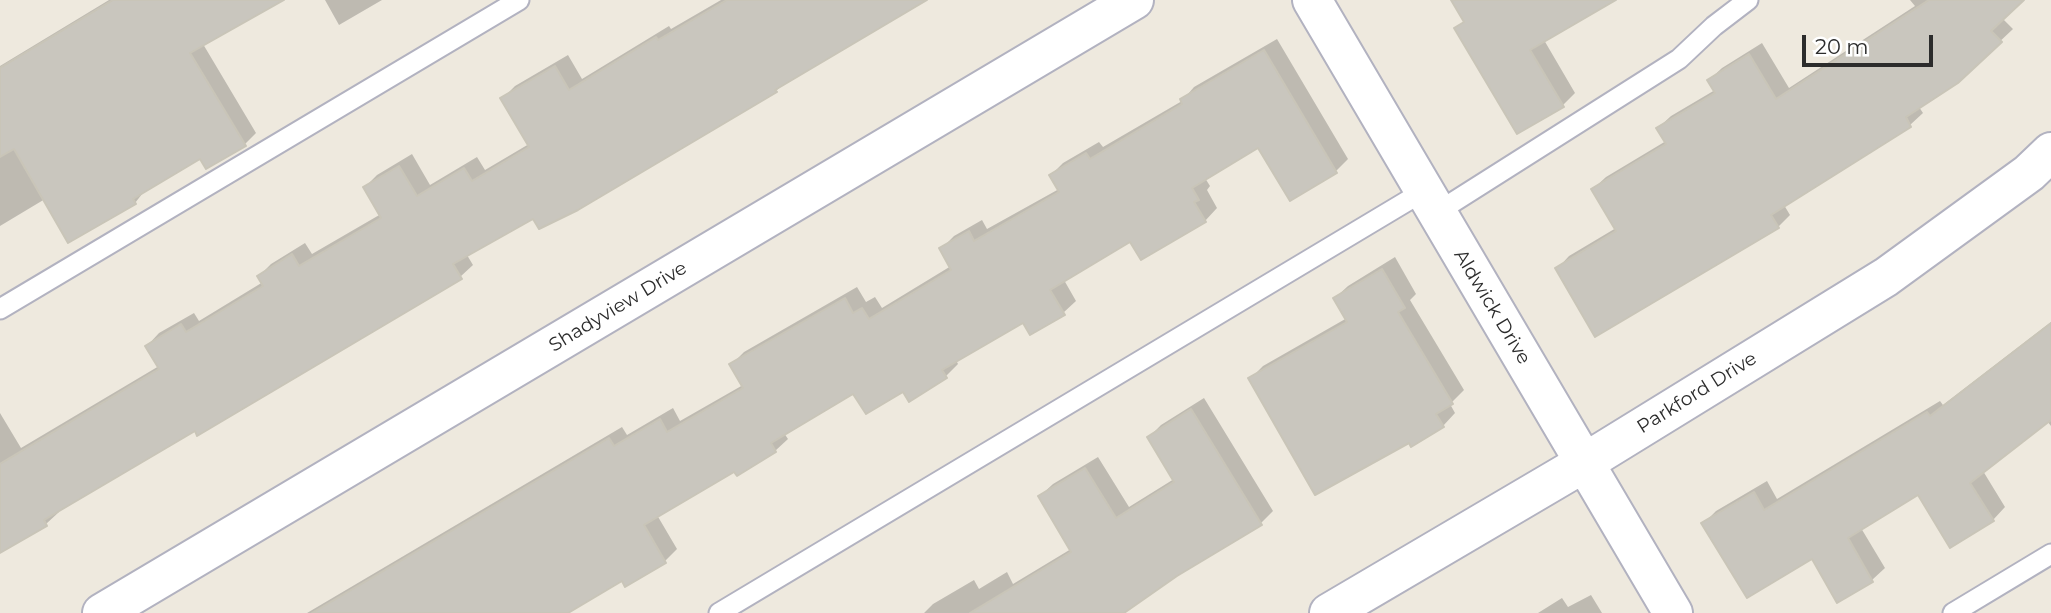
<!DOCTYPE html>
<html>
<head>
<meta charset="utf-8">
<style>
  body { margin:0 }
  #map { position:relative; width:2051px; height:613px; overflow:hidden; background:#eee9de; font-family:Montserrat,sans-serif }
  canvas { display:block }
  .scale { position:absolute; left:1802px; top:35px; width:131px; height:32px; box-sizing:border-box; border:4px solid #2c2c2c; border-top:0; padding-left:9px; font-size:21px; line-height:24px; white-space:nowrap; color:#2c2c2c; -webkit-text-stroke:5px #fff; paint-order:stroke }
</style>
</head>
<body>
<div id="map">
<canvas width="2051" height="613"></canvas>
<div class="scale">20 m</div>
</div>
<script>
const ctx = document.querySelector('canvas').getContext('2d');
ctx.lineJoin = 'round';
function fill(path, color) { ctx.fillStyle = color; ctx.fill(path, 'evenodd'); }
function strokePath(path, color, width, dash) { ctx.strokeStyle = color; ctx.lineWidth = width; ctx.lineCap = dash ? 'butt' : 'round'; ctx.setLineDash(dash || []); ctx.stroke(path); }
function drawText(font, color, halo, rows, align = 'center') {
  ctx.font = font + ' Montserrat,sans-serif'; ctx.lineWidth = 5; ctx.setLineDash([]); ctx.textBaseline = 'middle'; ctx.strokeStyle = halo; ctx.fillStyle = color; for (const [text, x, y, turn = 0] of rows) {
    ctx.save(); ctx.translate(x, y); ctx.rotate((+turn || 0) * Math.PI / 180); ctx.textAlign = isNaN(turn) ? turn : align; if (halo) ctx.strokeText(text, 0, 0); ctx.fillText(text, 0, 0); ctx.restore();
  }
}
fill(new Path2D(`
  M 109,0 L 281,0 L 203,44 L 256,133 L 245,144 L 201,156 L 146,189 L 135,203 L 45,199 L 0,226 L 0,66 Z
  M 325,0 L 382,0 L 339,25 Z
  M 721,0 L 922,0 L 785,82 L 776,91 L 577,209 L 533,217 L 467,255 L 473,265 L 460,277 L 57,510 L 59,512 L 46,524 L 0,551 L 0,413 L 21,448 L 159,366 L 147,346 L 159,333 L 194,313 L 199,321 L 263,282 L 259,276 L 271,264 L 305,243 L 312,254 L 381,214 L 365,187 L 377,175 L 412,154 L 430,185 L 477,157 L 485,170 L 529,144 L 502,99 L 515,86 L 568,55 L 582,79 L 669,26 L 671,29 Z
  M 1453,0 L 1603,0 L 1544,40 L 1575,93 L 1563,105 L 1457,28 L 1465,20 Z
  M 1910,0 L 2021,0 L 2002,18 L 2013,29 L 1958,81 L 1919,107 L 1923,113 L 1910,125 L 1784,205 L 1790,215 L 1778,227 L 1557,269 L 1569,256 L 1616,228 L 1593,189 L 1606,177 L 1666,141 L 1658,128 L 1671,116 L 1715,90 L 1709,80 L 1722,68 L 1762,43 L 1789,88 L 1915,6 Z
  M 1277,39 L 1348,159 L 1335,172 L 1258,145 L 1205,178 L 1210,186 L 1207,190 L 1217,208 L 1205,221 L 1130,239 L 1064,280 L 1076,301 L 1063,313 L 1024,321 L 956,360 L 958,364 L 945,377 L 903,389 L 854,391 L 784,433 L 788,439 L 775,451 L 735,469 L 657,515 L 677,549 L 665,561 L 622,578 L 565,613 L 307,613 L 622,427 L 627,435 L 673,408 L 680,421 L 743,385 L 731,365 L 744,352 L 857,287 L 866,302 L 875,297 L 882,308 L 951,266 L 941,249 L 954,236 L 982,220 L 987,229 L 1059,189 L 1051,175 L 1063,163 L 1099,142 L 1103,147 L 1182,101 L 1194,87 Z
  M 1395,257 L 1416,294 L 1410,300 L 1464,390 L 1450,404 L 1455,413 L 1443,426 L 1410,441 L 1250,379 L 1263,366 L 1347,318 L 1335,298 L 1348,286 Z
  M 2051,322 L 2051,426 L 2047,421 L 1983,471 L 2005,507 L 1993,520 L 1919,493 L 1861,528 L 1885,568 L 1872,580 L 1838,600 L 1813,557 L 1704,523 L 1716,511 L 1767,481 L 1777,499 L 1940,401 L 1943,405 Z
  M 1204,398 L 1273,511 L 1261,523 L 1176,575 L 1121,613 L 924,613 L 933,604 L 974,580 L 979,589 L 1007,572 L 1013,584 L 1071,549 L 1040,496 L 1053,484 L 1098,457 L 1129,507 L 1174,479 L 1149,437 L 1161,425 Z
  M 1591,595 L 1602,613 L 1538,613 L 1562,598 L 1568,607 Z`), '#0003');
const building = new Path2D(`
  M 113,0 L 284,0 L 190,53 L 246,146 L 206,169 L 200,159 L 133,199 L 136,204 L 68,243 L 14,149 L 0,157 L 0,68 Z
  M 727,0 L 927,0 L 775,90 L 777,92 L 578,210 L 539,229 L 533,219 L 453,264 L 462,279 L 197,436 L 195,431 L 44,520 L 47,526 L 0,553 L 0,464 L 159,369 L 145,346 L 181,324 L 186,332 L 263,286 L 257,276 L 292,254 L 299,266 L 381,218 L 363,187 L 399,166 L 417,196 L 464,168 L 472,181 L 529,147 L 500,98 L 555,66 L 569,90 L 656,37 L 658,40 Z
  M 1451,0 L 1616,0 L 1530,50 L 1564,107 L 1517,134 L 1454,28 L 1464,22 Z
  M 1929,0 L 2024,0 L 1991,31 L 2002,42 L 1958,83 L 1906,117 L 1911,127 L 1771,215 L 1779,228 L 1595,337 L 1555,268 L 1616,231 L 1591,189 L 1666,144 L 1656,128 L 1715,93 L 1707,80 L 1749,54 L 1776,99 Z
  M 1264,50 L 1337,173 L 1290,201 L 1258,148 L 1192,188 L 1199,200 L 1194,202 L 1206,222 L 1141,260 L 1130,242 L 1050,290 L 1065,315 L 1030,335 L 1023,323 L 942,370 L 947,378 L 909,402 L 903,392 L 866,414 L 853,394 L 771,443 L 776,452 L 737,476 L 734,472 L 644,525 L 666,563 L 625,587 L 622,581 L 568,613 L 312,613 L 609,438 L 614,446 L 660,419 L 667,432 L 743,388 L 729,364 L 845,298 L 853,313 L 862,308 L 869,319 L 951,270 L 939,248 L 969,231 L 974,241 L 1059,192 L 1049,175 L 1086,153 L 1090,159 L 1182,104 L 1180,99 Z
  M 1382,269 L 1405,308 L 1398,312 L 1453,404 L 1436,414 L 1444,427 L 1411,447 L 1409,443 L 1315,495 L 1248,378 L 1347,322 L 1333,298 Z
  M 2051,323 L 2051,420 L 1970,483 L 1994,521 L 1950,548 L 1918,495 L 1848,538 L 1873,582 L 1837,603 L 1812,559 L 1747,598 L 1701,523 L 1754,492 L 1764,510 L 1927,412 L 1930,416 Z
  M 1191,409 L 1262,525 L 1177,576 L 1124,613 L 970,613 L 1071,552 L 1038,496 L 1085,468 L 1116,518 L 1174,482 L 1147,437 Z`);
fill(building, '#c9c6be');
strokePath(building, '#c9c5b8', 2);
const service = new Path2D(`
  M 1436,213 L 1679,59 L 1714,26 L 1748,0
  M 0,309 L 519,0
  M 719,613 L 1424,191
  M 1953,613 L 2051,554`);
const minor = new Path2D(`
  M 1312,0 L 1673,613
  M 102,613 L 1134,0
  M 1329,613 L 1584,463 L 1886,277 L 2029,173 L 2051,152`);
strokePath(service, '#b2b2c0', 23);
strokePath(minor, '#b2b2c0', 42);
strokePath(service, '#fff', 19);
strokePath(minor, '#fff', 38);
drawText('19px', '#2c2c2c', '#fff', [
  ["Shadyview Drive",618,307,-31],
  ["Aldwick Drive",1492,307,59],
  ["Parkford Drive",1697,393,-32]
]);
</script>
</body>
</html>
